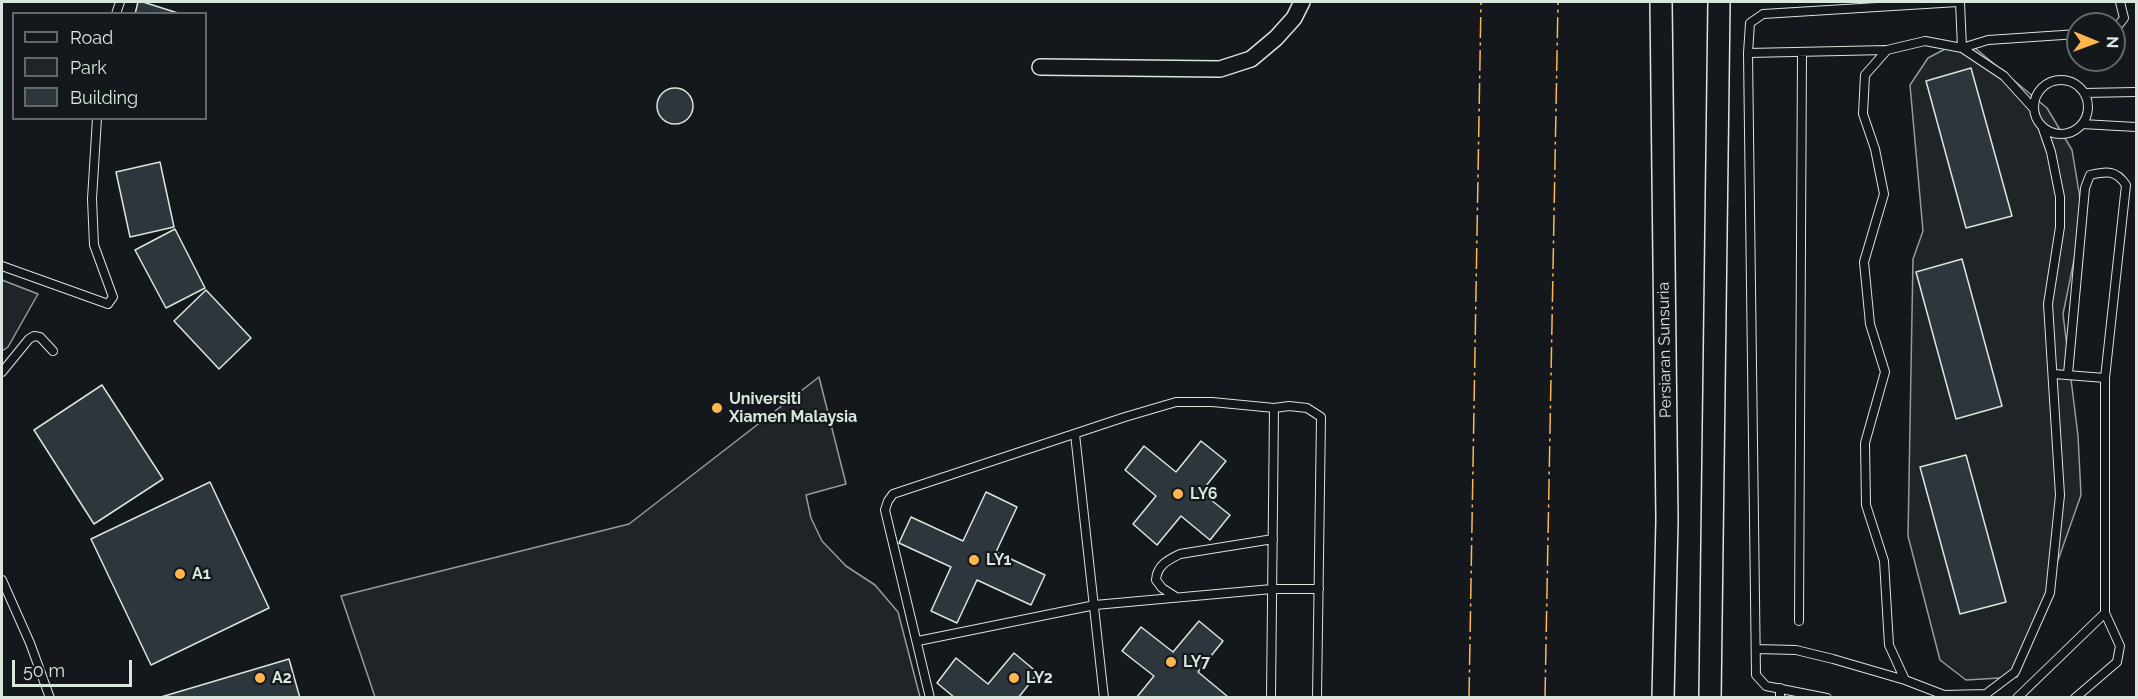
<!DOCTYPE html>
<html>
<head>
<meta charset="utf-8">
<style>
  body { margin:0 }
  #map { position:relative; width:2138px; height:699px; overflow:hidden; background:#14181c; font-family:Raleway,sans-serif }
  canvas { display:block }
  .frame { position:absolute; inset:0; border:3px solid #d8e6dc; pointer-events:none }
  .legend { position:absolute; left:12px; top:12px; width:195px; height:108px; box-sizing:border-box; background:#14181c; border:2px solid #626a69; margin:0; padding:8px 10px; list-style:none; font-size:18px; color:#d8e6dc }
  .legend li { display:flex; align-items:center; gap:12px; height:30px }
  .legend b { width:30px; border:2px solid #626a69 }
  .north { position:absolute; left:2066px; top:12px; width:60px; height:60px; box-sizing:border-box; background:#14181c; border:2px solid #626a69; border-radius:50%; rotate:91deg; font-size:16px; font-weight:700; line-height:24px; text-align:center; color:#d8e6dc }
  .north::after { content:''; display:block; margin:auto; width:21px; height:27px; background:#ffb74d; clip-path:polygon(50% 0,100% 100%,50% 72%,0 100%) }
  .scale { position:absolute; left:12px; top:660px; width:120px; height:27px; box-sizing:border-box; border:3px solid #d8e6dc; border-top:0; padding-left:8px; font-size:18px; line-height:21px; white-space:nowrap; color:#d8e6dc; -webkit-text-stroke:4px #14181c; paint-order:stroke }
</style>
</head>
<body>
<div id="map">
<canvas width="2138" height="699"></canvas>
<div class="frame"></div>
<ul class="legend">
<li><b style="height:8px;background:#14181c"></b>Road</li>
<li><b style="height:16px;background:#202428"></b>Park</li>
<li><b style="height:16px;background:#2c363c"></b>Building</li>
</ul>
<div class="north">N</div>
<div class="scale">50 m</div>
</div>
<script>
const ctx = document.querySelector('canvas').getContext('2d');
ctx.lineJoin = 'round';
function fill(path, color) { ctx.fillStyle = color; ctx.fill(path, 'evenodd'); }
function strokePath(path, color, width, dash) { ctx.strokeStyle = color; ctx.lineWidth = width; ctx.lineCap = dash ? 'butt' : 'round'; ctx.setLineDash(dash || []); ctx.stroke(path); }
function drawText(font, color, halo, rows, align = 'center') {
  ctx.font = font + ' Raleway,sans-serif'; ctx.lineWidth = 4.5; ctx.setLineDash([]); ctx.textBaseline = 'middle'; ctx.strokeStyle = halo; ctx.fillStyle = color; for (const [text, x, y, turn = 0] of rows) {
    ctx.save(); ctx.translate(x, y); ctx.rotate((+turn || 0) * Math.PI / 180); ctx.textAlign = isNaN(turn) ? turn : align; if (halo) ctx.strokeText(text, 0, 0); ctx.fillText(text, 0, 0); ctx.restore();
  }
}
const green = new Path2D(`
  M 1947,48 L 1975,48 L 2047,108 L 2072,150 L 2083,216 L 2063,314 L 2078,436 L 2081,495 L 2017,677 L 1966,680 L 1940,660 L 1908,536 L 1913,259 L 1923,231 L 1910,85 L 1928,58 Z
  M 2,280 L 38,294 L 8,347 L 2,351 Z
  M 819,377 L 846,484 L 806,495 L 811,518 L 822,541 L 846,566 L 875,585 L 898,612 L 920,697 L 375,697 L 341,596 L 629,524 Z`);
fill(green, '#202428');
strokePath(green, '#939e99', 1.5);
const building = new Path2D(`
  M 138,2 L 143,2 L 181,14 L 135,14 Z
  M 1971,68 L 2012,216 L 1966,228 L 1926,81 Z
  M657 106a18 18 0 1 1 36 0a18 18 0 1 1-36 0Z
  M 160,162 L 174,227 L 130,237 L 116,172 Z
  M 175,229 L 205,288 L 166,308 L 135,250 Z
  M 1962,259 L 2002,406 L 1956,419 L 1916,272 Z
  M 206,290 L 251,338 L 219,369 L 174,321 Z
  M 102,385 L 163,479 L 94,524 L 34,430 Z
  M 1201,441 L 1226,461 L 1201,492 L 1230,515 L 1210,540 L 1181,516 L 1157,545 L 1133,524 L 1156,496 L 1125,470 L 1144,446 L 1176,472 Z
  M 1966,455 L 2006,602 L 1960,614 L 1920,467 Z
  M 210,482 L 269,608 L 151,665 L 91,539 Z
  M 986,492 L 1017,507 L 996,552 L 1045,575 L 1031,605 L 977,580 L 957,623 L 931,611 L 951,567 L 899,543 L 911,517 L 963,541 Z
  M 1199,621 L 1223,641 L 1198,672 L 1227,696 L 1226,698 L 1136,698 L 1154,676 L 1122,651 L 1141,627 L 1173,652 Z
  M 1014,653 L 1038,673 L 1018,698 L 955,698 L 937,683 L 956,658 L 988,684 Z
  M 289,659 L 300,698 L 162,698 L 161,697 Z`);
fill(building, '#2c363c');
strokePath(building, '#d8e6dc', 1.5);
const lane = new Path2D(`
  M 1960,2 L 1962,48 L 1988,40 L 2078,34
  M 116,14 L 120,2
  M 2114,31 L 2124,18 L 2120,2
  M 1748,53 L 1887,50
  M2034 107a27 27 0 1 1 54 0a27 27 0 1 1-54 0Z
  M 2084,93 L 2136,92
  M 2034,109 L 2004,76 L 1962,48 L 1925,41 L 1887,50 L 1865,75 L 1863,114 L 1875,149 L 1884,194 L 1864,262 L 1870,324 L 1885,372 L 1865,443 L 1866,505 L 1884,561 L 1889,645 L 1905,680 L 1944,695 L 1986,694 L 2015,672 L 2050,593 L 2060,495 L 2048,304 L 2060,227 L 2060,197 L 2051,152 L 2042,126
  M 2082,124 L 2136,127
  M 2,266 L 108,304 L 113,297 L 94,245 L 92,199 L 97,118
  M 2,372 L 29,339 L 34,336 L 40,337 L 53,351
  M 2054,374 L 2105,378
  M 2068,374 L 2085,188 L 2090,175 C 2107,171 2116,170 2126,185 L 2105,378 L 2105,613 L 2120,646 L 2117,662 L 2075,698
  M 1075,434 L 1104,698
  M 2,580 L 30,643 L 50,698
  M 1176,597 L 1162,588 L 1156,580 C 1157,565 1168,560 1180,554 L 1273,539
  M 1799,621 L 1802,52
  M 918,641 L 1095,605 L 1272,589 L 1319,589
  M 1756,649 L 1796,650 L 1833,659 L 1905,680
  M 1780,688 L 1780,698
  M 930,698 L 885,510 L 888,501 L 893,494 L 1125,417 L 1176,402 L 1212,402 L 1274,408 L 1289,406 L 1307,408 L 1321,417 L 1317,698
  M 1271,698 L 1274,408
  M 1827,698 L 1766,686 L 1756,675 L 1748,53 L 1750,23 L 1763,14 L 1958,2
  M 2017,698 L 2105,613`);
const street = new Path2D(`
  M 1040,67 L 1220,69 L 1251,59 L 1276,38 L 1294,18 L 1302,2`);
const secondary = new Path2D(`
  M 1661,2 L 1667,520 L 1663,698
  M 1710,698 L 1719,2`);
strokePath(lane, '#d8e6dc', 10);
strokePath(street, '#d8e6dc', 18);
strokePath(secondary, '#d8e6dc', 24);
strokePath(lane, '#14181c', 8);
strokePath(street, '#14181c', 15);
strokePath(secondary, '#14181c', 21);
strokePath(new Path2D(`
  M 1469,698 L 1481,2
  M 1545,698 L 1558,2`), '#ffb74d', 1.5, [21, 4.5, 3, 4.5]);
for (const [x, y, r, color] of [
  [717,408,6,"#ffb74d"],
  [1178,494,6,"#ffb74d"],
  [974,560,6,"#ffb74d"],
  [180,574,6,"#ffb74d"],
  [1171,662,6,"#ffb74d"],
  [260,678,6,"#ffb74d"],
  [1014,678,6,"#ffb74d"]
]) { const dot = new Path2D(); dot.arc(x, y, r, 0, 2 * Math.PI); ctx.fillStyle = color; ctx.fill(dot); strokePath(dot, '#14181c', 2); }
drawText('16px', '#d8e6dc', '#14181c', [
  ["Persiaran Sunsuria",1665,350,-91]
]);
drawText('bold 16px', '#d8e6dc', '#14181c', [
  ["Universiti",729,399],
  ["Xiamen Malaysia",729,417],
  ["LY6",1190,494],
  ["LY1",986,560],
  ["A1",192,574],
  ["LY7",1183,662],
  ["A2",272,678],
  ["LY2",1026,678]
], 'left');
</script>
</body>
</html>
